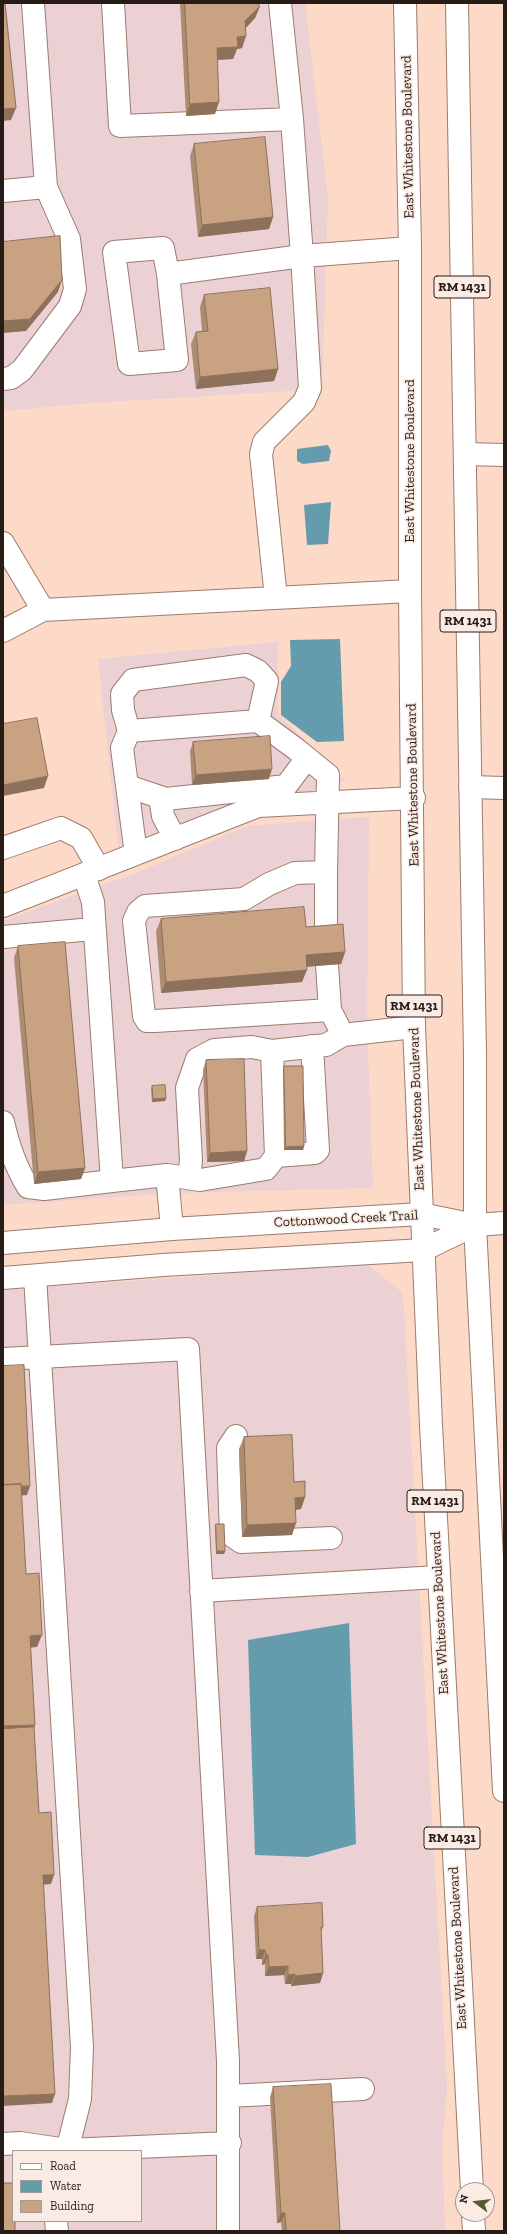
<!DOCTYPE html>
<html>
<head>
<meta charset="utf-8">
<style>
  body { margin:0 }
  #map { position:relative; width:507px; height:2234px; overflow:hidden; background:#fdd9c8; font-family:"Zilla Slab",serif }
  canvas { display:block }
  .frame { position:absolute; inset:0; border:4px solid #281c16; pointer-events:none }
  .legend { position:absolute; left:12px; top:2150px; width:130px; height:72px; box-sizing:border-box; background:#faece5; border:1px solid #a69992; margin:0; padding:5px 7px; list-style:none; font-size:12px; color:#281c16 }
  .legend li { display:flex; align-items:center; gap:8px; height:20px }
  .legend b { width:20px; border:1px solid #a69992 }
  .north { position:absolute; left:455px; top:2182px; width:40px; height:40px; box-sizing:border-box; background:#faece5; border:1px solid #a69992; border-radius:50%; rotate:285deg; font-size:11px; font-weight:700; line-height:16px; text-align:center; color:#281c16 }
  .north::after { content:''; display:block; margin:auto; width:14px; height:18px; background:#535c2b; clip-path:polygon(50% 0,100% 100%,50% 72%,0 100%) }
</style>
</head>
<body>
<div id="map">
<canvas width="507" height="2234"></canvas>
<div class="frame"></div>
<ul class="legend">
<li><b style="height:5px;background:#fff"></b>Road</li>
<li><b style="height:11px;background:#649cad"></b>Water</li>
<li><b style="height:11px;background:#c9a282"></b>Building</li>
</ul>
<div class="north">N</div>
</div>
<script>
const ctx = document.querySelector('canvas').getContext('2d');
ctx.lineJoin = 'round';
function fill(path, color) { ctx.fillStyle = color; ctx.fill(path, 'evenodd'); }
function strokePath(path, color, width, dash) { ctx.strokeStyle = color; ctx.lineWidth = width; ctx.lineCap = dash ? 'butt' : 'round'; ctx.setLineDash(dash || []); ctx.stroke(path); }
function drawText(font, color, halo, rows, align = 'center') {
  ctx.font = font + ' "Zilla Slab",serif'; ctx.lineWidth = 3.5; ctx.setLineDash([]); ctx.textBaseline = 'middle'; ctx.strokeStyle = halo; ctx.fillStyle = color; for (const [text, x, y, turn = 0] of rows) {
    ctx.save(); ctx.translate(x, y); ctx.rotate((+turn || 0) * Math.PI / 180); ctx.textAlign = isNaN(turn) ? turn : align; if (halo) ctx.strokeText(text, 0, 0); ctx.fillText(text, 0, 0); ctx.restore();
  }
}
fill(new Path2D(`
  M 3,3 L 305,3 L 328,198 L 322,389 L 91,403 L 3,411 Z
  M 278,642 L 278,714 L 345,780 L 306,793 L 227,809 L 118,847 L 98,659 Z
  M 369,817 L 367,1024 L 373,1188 L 175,1193 L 3,1205 L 3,921 L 136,873 L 247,826 Z
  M 367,1264 L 403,1293 L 447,2088 L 442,2148 L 445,2231 L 3,2231 L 3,1290 ZM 13,2151 L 141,2151 L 141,2221 L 13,2221 Z`), '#ebd0d4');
fill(new Path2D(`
  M 328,445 L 331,451 L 329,461 L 303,464 L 297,461 L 297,449 Z
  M 331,502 L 328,544 L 307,545 L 304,505 Z
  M 340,639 L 344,741 L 317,742 L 281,715 L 281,682 L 291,666 L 290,640 Z
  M 349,1623 L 356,1844 L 308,1857 L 255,1855 L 248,1640 Z`), '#649cad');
const minor = new Path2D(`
  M 113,3 L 120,126 L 292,119
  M 280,3 L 292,119 L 302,256 L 410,248
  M 3,191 L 46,187
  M 168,274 L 163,248 L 114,252 L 129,364 L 177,360 L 168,274 L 302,256 L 310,388 L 304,402 L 264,442 L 261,454 L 276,598
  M 3,379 L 11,378 L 22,370 L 70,306 L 75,289 L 69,239 L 46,187 L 33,3
  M 466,454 L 504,455
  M 3,543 L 43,610
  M 3,631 L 43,610 L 410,591
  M 129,731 L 258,721 L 296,749 L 328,775 L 326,872 L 295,873 L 269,884 L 244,899 L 145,906 L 138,912 L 134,921 L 144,1016 L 147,1021 L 155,1021 L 330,1010 L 343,1035
  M 127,786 L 166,799 L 286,786 L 307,758
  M 470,787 L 504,788
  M 160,798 L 163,816 L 175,839
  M 3,848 L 61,828 L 81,838 L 99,869
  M 136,854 L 122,748 L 129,731 L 123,710 L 122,694 L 133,680 L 246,665 L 258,671 L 267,681 L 258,721
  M 3,906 L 258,806 L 414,798
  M 3,937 L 93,929
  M 326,937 L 326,872
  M 327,965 L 330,1010
  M 3,1122 C 8,1144 16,1168 28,1187 L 44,1189 L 112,1181 L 93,902 L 84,875
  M 276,1156 L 315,1153 L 318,1150 L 312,1046
  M 167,1175 L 200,1180 L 266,1169 L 276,1156 L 272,1051
  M 189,1178 L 191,1160 L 187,1088 L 197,1059 L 214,1050 L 252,1047 L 272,1051 L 326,1045 L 343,1035 L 414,1027
  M 112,1181 L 167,1175 L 172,1229
  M 3,1243 L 172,1229 L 421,1214 L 475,1225 L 504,1223
  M 35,1276 L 82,2047 L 80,2099 L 67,2151
  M 3,1278 L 163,1265 L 423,1250 L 475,1225
  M 3,1359 L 188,1349 L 228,2061 L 228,2231
  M 236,1436 L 228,1448 L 231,1535 L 241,1542 L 331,1538
  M 201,1591 L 438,1577
  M 229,2096 L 363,2089
  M 3,2144 L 20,2143 L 67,2150 L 230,2143
  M 56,2221 L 57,2231`);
const major = new Path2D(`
  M 405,3 L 410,248 L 410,591 L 414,1027 L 431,1425 L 472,2190
  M 457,3 L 475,1055 L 475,1225 L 504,1791
  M 473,2214 L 474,2231`);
strokePath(minor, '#9c7c6d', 24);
strokePath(major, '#9c7c6d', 24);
strokePath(minor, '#fff', 22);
strokePath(major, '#fff', 22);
fill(new Path2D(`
  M 180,3 L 256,3 L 260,6 L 255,18 L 246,28 L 246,36 L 242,48 L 237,49 L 233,59 L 217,60 L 215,114 L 186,116 Z
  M 194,144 L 273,217 L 269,229 L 198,237 L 190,156 Z
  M 204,295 L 278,369 L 274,381 L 196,389 L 191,344 L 196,332 L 202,331 L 200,307 Z
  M 193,742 L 269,779 L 192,785 L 190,751 Z
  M 161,919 L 306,927 L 345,952 L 341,964 L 306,967 L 302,982 L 161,993 L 156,931 Z
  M 18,946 L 85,1168 L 81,1179 L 34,1184 L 14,958 Z
  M 206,1060 L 247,1151 L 244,1161 L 207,1162 L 203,1070 Z
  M 284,1066 L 304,1146 L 303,1150 L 284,1150 L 283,1069 Z
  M 152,1086 L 166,1098 L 165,1101 L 152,1102 L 151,1090 Z
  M 244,1437 L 294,1482 L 305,1497 L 301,1509 L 296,1510 L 292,1535 L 242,1537 L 239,1449 Z
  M 216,1524 L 225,1551 L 224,1554 L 216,1554 L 215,1527 Z
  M 257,1907 L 323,1927 L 321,1932 L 323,1973 L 320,1983 L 291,1986 L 291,1984 L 285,1984 L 284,1975 L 265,1976 L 265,1964 L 262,1965 L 262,1959 L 256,1959 L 254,1916 Z
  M 273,2087 L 340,2231 L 282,2231 L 281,2222 L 277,2223 L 270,2097 Z`), '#ad8b70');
fill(new Path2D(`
  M 260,6 L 255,18 L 241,33 L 245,21 Z
  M 246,36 L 242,48 L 237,49 L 233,59 L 212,60 L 217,48 L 237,37 Z
  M 219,102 L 215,114 L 186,116 L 190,104 Z
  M 16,108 L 11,120 L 3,121 L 3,109 Z
  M 273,217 L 269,229 L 198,237 L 202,225 Z
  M 62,280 L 58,292 L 26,331 L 3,333 L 3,321 Z
  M 278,369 L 274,381 L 196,389 L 200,377 Z
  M 272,769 L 269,779 L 192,785 L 196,775 Z
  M 48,776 L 44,788 L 3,796 L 3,785 Z
  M 345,952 L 341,964 L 301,967 L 306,955 Z
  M 307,970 L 302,982 L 161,993 L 166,982 Z
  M 166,1098 L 165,1101 L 152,1102 L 153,1099 Z
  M 304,1146 L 303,1150 L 284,1150 L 286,1147 Z
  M 247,1151 L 244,1161 L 207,1162 L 210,1153 Z
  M 85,1168 L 81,1179 L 34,1184 L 38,1172 Z
  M 30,1486 L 27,1495 L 3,1497 L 3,1487 Z
  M 305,1497 L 301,1509 L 291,1510 L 295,1498 Z
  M 296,1523 L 292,1535 L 242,1537 L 247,1525 Z
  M 217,1551 L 225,1551 L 224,1554 L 216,1554 Z
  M 42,1635 L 37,1647 L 25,1648 L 30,1636 Z
  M 35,1725 L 31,1737 L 3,1738 L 3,1726 Z
  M 43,1875 L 54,1875 L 51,1884 L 39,1885 Z
  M 259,1950 L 265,1950 L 262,1959 L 256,1959 Z
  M 266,1955 L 268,1955 L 265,1964 L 262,1965 Z
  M 288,1966 L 284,1975 L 265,1976 L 269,1967 Z
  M 323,1973 L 320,1983 L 291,1986 L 295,1976 Z
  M 295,1974 L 291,1984 L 285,1984 L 288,1975 Z
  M 55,2094 L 52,2103 L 3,2106 L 3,2096 Z
  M 281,2213 L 285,2213 L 281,2222 L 277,2223 Z`), '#8d715b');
const building = new Path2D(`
  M 3,3 L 5,3 L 16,108 L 3,109 Z
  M 185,3 L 256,3 L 260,6 L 245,21 L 246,36 L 237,37 L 238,47 L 217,48 L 219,102 L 190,104 Z
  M 265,137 L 273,217 L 202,225 L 194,144 Z
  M 60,236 L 62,280 L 30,319 L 3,321 L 3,242 Z
  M 270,288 L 278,369 L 200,377 L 196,332 L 208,331 L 204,295 Z
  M 37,718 L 48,776 L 3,785 L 3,724 Z
  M 270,736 L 272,769 L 196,775 L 193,742 Z
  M 304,907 L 306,927 L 343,924 L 345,952 L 306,955 L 307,970 L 166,982 L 161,919 Z
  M 65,942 L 85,1168 L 38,1172 L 18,946 Z
  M 244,1059 L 247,1151 L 210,1153 L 206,1060 Z
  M 284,1066 L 303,1066 L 304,1146 L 286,1147 Z
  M 165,1085 L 166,1098 L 153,1099 L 152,1086 Z
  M 24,1365 L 30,1486 L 21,1486 L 21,1484 L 3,1485 L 3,1366 Z
  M 292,1435 L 294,1482 L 305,1481 L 305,1497 L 295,1498 L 296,1523 L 247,1525 L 244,1437 Z
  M 21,1484 L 26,1574 L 39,1573 L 42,1635 L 30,1636 L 35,1725 L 3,1726 L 3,1485 Z
  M 216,1524 L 224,1524 L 225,1551 L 217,1551 Z
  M 34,1727 L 39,1813 L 51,1812 L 54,1875 L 43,1875 L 55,2094 L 3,2096 L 3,1729 Z
  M 322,1903 L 323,1927 L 321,1927 L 323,1973 L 295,1976 L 295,1974 L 288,1975 L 288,1966 L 269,1967 L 268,1955 L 266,1955 L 265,1950 L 259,1950 L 257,1907 Z
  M 331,2084 L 340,2231 L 286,2231 L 285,2213 L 281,2213 L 273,2087 Z
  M 3,2183 L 13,2183 L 13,2221 L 15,2221 L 15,2231 L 3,2231 Z`);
fill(building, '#c9a282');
strokePath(building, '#8d715b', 1);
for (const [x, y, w] of [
  [462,287,56],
  [468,621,56],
  [414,1006,56],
  [435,1501,56],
  [452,1838,56]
]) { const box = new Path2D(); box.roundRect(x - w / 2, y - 11, w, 22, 3); ctx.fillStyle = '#faece5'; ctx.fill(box); strokePath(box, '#281c16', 1); }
drawText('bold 13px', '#281c16', null, [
  ["RM 1431",462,287],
  ["RM 1431",468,621],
  ["RM 1431",414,1006],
  ["RM 1431",435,1501],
  ["RM 1431",452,1838]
]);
drawText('14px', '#281c16', '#faece5', [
  ["East Whitestone Boulevard",408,137,-91],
  ["East Whitestone Boulevard",410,461,-90],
  ["East Whitestone Boulevard",413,785,-91],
  ["East Whitestone Boulevard",417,1109,-92],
  ["Cottonwood Creek Trail",346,1219,-3],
  ["East Whitestone Boulevard",440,1613,-93],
  ["East Whitestone Boulevard",458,1948,-93]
]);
</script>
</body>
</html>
